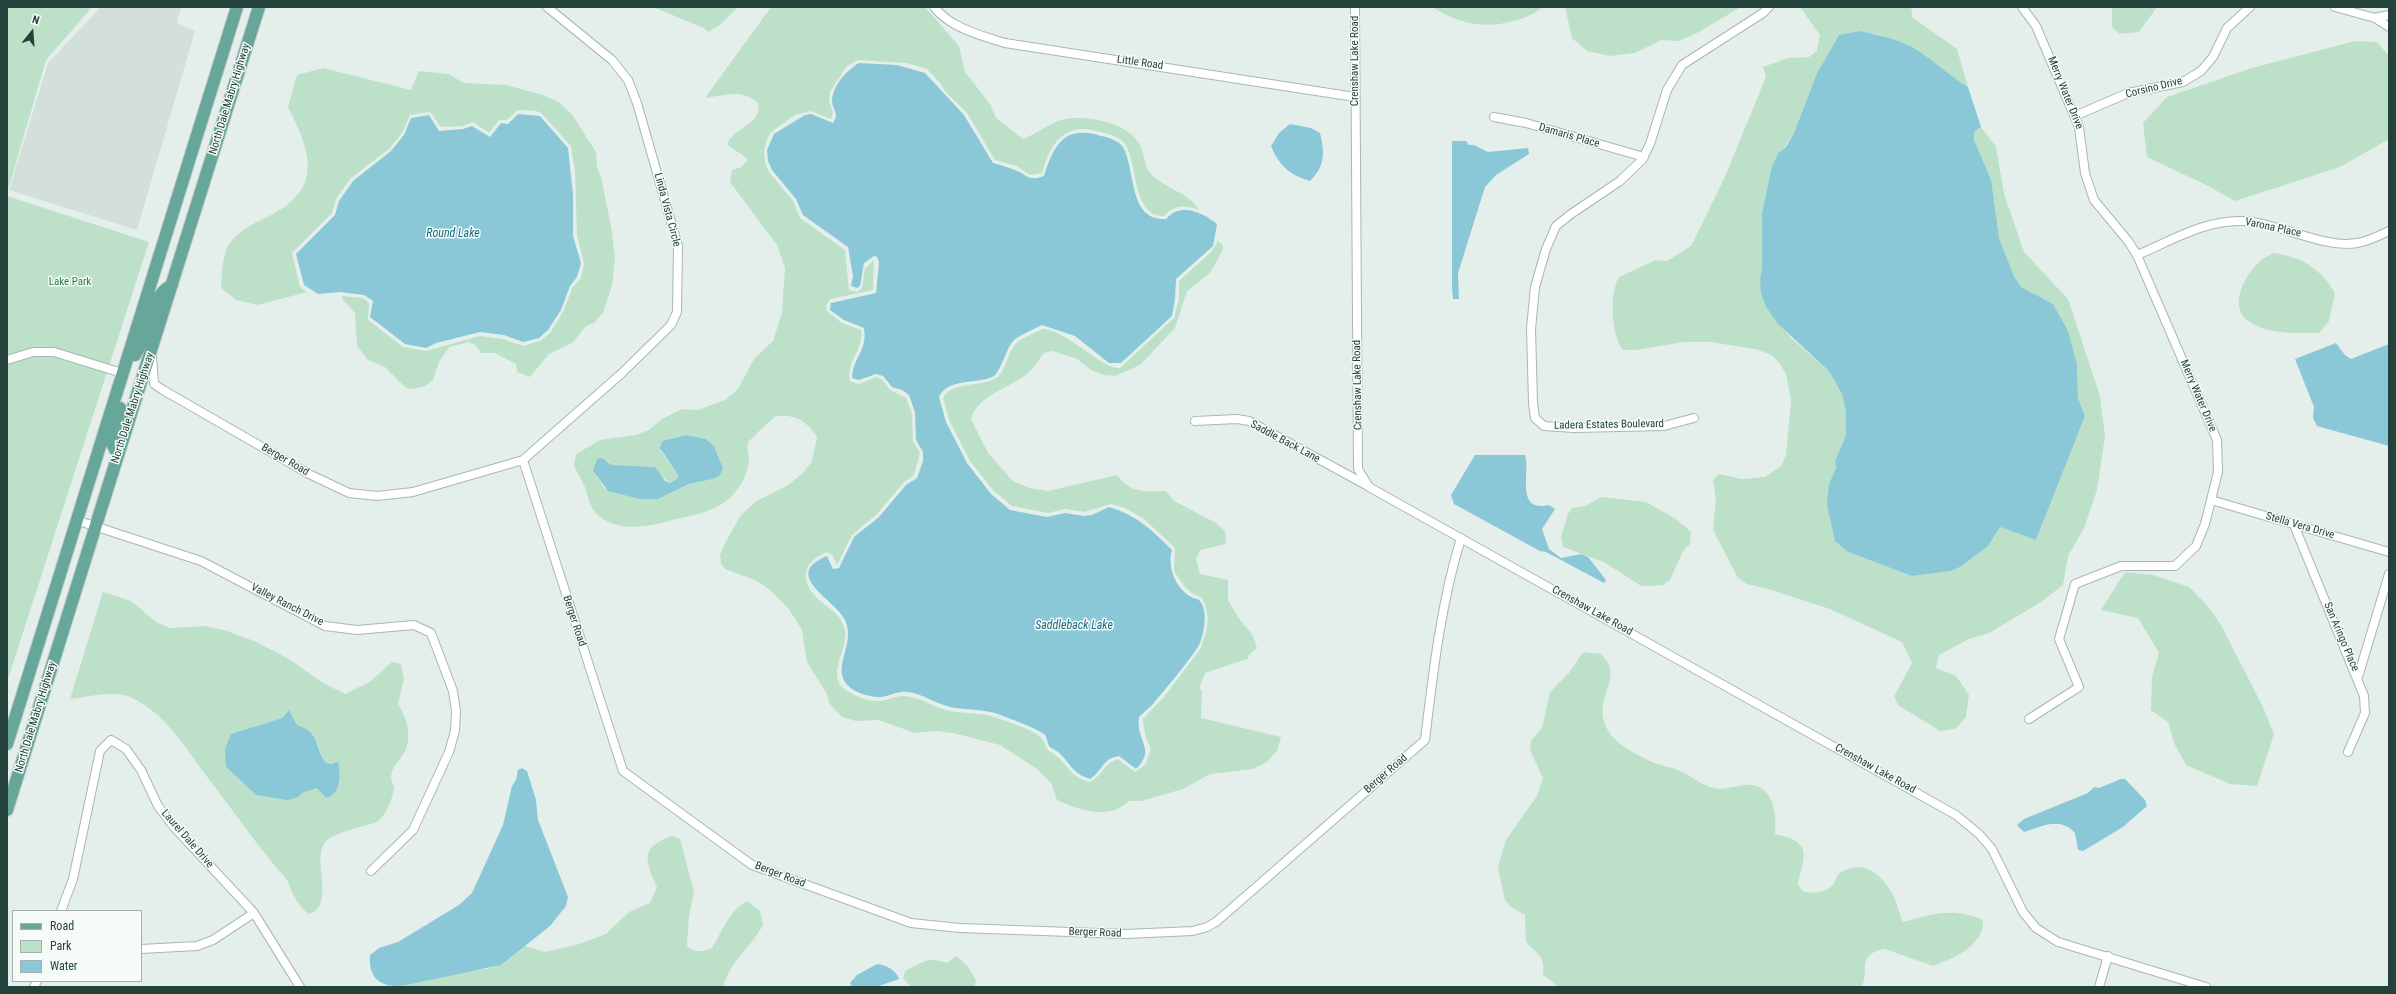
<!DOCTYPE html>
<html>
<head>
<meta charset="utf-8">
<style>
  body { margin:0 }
  #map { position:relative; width:2396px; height:994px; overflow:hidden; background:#e4efeb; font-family:"Roboto Condensed",sans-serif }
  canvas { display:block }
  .frame { position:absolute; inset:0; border:8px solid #22423b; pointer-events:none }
  .legend { position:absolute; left:12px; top:910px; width:130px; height:72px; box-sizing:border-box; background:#f6fbf8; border:1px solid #a1b1ac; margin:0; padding:5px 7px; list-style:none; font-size:12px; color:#22423b }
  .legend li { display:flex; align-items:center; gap:8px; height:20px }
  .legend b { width:20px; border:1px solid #a1b1ac }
  .north { position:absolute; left:12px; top:12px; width:40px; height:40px; -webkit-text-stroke:3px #f6fbf8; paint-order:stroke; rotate:17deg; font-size:11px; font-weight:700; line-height:16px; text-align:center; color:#22423b }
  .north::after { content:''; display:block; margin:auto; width:14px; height:18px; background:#22423b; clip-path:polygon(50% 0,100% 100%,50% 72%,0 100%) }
</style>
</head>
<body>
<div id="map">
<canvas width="2396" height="994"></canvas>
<div class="frame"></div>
<ul class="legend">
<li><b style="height:5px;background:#66a799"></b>Road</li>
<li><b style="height:11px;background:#bce1c8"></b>Park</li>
<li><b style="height:11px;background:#8ac7d7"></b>Water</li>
</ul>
<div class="north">N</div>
</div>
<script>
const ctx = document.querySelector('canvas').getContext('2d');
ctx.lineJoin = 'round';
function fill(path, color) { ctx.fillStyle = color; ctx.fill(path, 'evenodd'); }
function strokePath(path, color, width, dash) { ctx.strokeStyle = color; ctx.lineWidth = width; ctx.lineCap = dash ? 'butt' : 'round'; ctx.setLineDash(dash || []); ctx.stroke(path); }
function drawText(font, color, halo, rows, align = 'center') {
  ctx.font = font + ' "Roboto Condensed",sans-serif'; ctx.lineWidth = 3; ctx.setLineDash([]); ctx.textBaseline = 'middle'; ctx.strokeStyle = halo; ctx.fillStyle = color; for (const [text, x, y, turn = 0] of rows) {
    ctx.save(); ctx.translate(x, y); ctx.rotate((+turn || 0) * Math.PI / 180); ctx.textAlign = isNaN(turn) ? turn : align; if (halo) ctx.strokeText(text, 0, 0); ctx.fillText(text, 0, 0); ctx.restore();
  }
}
fill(new Path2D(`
  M 101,7 L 181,7 L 177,23 L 195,31 L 137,230 L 9,190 L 48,63 Z`), '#d2dfda');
fill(new Path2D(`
  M 7,7 L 92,7 L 46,60 L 7,193 Z
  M 653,7 L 738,7 L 720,25 L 708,32 L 704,28 Z
  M 771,7 L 925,7 L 959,46 L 965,72 L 990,104 L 996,118 L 1023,139 C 1036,134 1048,124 1061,120 C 1083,114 1126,122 1139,143 C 1145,153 1143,165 1151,174 C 1165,189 1189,192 1199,210 C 1185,205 1175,204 1164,216 C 1132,217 1138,163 1125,144 C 1121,137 1109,134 1101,132 C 1066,121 1051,141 1042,173 L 1030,175 L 1017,166 L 995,160 L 967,113 L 945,91 L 940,83 L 927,69 L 907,63 L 858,60 L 846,67 L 830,92 L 829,101 L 833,112 L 831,119 L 811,111 L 795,115 L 771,132 L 767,139 L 764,151 L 765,162 L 769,172 L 793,201 L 800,218 L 845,250 L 849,290 L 857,292 L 862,288 L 865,269 L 874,260 L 873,290 L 830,299 L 826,306 L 827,311 L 842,323 L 861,330 C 864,350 846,361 850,381 L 859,384 L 876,377 L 882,379 L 890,390 L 906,398 L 912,413 L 913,441 L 920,453 L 914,475 L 903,483 L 877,514 L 852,535 L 837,565 L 832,555 L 827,552 C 805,561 799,577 815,596 C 826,608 841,612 845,630 C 849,648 827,672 843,688 C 851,695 869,702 880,701 C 887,701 895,696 903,696 C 919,696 931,706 946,710 C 961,714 978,712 994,717 C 1005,721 1036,730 1042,739 C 1045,742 1045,747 1048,750 C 1050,752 1053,753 1055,755 C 1070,766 1069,777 1090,782 C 1102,776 1104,763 1118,759 L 1135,772 L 1146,764 L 1151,749 L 1145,735 L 1143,719 L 1164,697 L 1201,648 L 1206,631 L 1208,619 L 1205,604 L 1201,597 L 1193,594 L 1185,587 L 1174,571 L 1175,548 L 1143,518 L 1125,508 L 1111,504 L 1084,512 L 1065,509 L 1048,513 L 1012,506 L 994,491 L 970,461 L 949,420 L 943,398 C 953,380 981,388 996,378 C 1006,372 1007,353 1016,344 C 1022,337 1035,333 1043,329 C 1069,331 1102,370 1120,368 L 1174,318 L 1179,299 L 1179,281 L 1212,251 L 1218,241 L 1223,245 L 1223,250 L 1210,273 L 1187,291 L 1175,328 L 1140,365 L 1115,376 L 1104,375 L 1091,370 L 1077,359 L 1053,351 L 1044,353 C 1039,359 1034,368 1028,373 C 1011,388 978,394 971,419 L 988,453 L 1013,481 L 1029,488 L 1048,491 L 1117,475 C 1130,493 1145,492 1166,491 L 1174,501 L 1216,523 L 1225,531 L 1226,544 L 1200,550 L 1196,559 L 1200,574 L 1228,580 L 1228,600 L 1240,620 L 1252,634 L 1257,648 L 1248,656 L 1249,658 L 1205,673 L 1199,688 L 1202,691 L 1201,718 L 1281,737 L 1277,751 L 1267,762 L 1253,769 L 1210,774 L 1183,789 L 1141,801 L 1129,801 C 1108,821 1080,810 1057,800 L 1051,783 L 1037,769 L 1000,745 L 953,733 L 935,731 L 915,733 L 879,720 L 856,721 L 842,717 L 829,703 L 827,694 L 807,662 L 802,630 L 788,608 L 769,589 L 755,580 L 725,569 L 721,564 L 720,555 L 724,545 L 741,515 L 755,502 L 788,485 L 803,473 L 812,461 L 817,437 C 807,421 795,414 776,416 C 772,419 749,440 748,443 C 747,448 748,453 749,458 C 749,472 741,486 732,496 C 717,511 696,515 676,519 C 652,526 616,535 595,512 C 589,505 588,496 585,487 C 582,480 577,473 574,465 L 576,454 L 600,440 L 636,435 L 649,430 L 662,419 L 682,409 L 698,410 L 725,400 L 738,389 L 754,359 L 773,341 L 782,313 L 785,268 L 777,245 L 730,182 L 732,170 L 742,167 L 747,160 C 743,152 734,152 727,144 C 735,126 762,125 758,103 C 742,88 724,96 705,98 ZM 686,435 L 706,439 L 714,446 L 723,468 L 713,479 L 689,484 L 658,499 L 605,489 L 593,471 L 608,461 L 612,465 L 650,467 L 670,483 L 678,478 L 678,475 L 661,451 L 662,441 Z
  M 1432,7 L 1542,7 C 1537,13 1528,16 1521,19 C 1488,30 1461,25 1432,7 Z
  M 1565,7 L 1741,7 L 1697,33 L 1679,41 L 1661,40 L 1635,53 L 1610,56 L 1587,51 L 1572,38 Z
  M 1800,7 L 1911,7 L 1913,18 L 1957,49 L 1968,87 L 1952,78 L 1922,53 L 1880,35 L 1859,31 L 1839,35 L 1817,73 L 1794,133 L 1785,147 L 1779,152 L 1772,166 L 1762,213 L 1762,270 L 1760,279 L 1766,307 L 1790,337 L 1829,371 L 1842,394 L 1846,412 L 1846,435 L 1835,461 L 1836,468 L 1829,484 L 1835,541 L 1848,552 L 1912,576 L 1951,571 L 1960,567 L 1988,546 L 2000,527 L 2036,540 L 2085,416 L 2078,398 L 2077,365 L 2053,304 L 2021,287 L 2014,276 L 1999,238 L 1993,202 L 1974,140 L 1974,132 L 1981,127 L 1996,147 L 2004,194 L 2024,252 L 2068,299 L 2100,396 L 2105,436 L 2097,490 L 2084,528 L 2068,556 L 2063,585 L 2041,602 L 1989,633 L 1969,639 L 1939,655 L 1936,668 L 1956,676 L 1969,695 L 1966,717 L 1955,729 L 1940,731 L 1898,705 L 1894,696 L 1912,663 L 1902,642 L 1830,609 L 1768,589 L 1747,584 L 1738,578 L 1713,530 L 1716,499 L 1713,480 L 1719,474 L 1742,479 L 1765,477 L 1781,466 L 1786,455 L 1791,401 L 1786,374 L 1780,364 L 1773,356 L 1759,350 L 1711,342 L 1684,342 L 1636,350 L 1623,350 C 1611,335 1609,294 1619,277 L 1656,260 L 1667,261 L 1691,246 L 1724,179 L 1766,77 L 1763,67 L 1788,58 L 1809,57 L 1817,51 L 1820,35 Z
  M 2112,7 L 2157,7 L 2139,32 L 2119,34 L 2112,27 Z
  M 2355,41 L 2377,42 L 2389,56 L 2389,139 L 2340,167 L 2235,201 L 2206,185 L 2147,157 L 2143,123 L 2167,97 L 2252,68 Z
  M 323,68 L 411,90 L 419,71 L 448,74 L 464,83 L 506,85 L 543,95 L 559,102 L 573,116 L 596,152 L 597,166 L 602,181 L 612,232 L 615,259 L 612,286 L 603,313 L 594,323 L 586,326 L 572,343 L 549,354 L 530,377 L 517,372 L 516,364 L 495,353 L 481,353 L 475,345 L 469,342 L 449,347 L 439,362 L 433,380 L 425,386 L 413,389 L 405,387 L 385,367 L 368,360 L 357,346 L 355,313 L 342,299 L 342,296 L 363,298 L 369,303 L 368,320 L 403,347 L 426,351 L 480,336 L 503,339 L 523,346 L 540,341 L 550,333 L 564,310 L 572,288 L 581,278 L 584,264 L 577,235 L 575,172 L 571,146 L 541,113 L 536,111 L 518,110 L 507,120 L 499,120 L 489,133 L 473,122 L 463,126 L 441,127 L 430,112 L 410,115 L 402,133 L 389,149 L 351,178 L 336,199 L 332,213 L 292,253 L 300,287 L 307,292 L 258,305 L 236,300 L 221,288 C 222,275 222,254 230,243 C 240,229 259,221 273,214 C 325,186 309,149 288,107 L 297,75 Z
  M 7,196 L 149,242 L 7,682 Z
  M 2273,253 C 2302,257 2320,268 2335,293 L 2329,321 L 2319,333 C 2297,333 2266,335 2247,320 C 2228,305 2246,274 2260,261 C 2263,258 2269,256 2273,253 Z
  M 1601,497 L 1646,502 L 1676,519 L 1691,532 L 1690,544 L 1683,551 L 1670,580 L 1663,585 L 1651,586 L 1641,586 L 1604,562 L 1563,547 L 1561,537 L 1568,514 L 1572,508 L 1585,506 Z
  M 2125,572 L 2153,575 L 2189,587 L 2206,604 L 2221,625 L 2263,707 L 2274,734 L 2257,786 L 2230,784 L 2186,765 L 2174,743 L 2168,722 L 2151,710 L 2152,677 L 2159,653 L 2138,618 L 2101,610 Z
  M 103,592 L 131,601 L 156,622 L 170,628 L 204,626 L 224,630 L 254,641 L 289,659 L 323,683 L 345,694 L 371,681 L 392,662 L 401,664 L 404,679 L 398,704 C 407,718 413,737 404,753 C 399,761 391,768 391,778 C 391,782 394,785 394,789 C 392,800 386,815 377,822 C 364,826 342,831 330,838 C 306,853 339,904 309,914 C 297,906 292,892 287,880 C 258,847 232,809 205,774 C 185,747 163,711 130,697 C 114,690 87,697 70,699 ZM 289,710 L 297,725 C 320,732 315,745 325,762 L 330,764 L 333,762 L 326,798 L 317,787 L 304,792 L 298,797 L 256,795 L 226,767 L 241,731 L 282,718 Z
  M 1583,652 L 1601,654 C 1628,679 1586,700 1611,735 C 1619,746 1640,756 1652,762 C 1661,766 1671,767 1680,771 C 1691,776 1699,783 1710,787 C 1720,791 1732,787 1743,785 C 1773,782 1777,811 1775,834 C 1814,842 1804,855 1798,885 L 1803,891 C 1813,894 1828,893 1834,883 C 1836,881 1836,877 1838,875 C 1840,872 1845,870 1849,869 C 1868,862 1883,877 1892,893 C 1897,902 1899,913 1903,922 C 1932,914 1954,907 1983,920 C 1984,946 1954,958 1933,966 L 1885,949 C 1854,954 1871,973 1861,987 L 1559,987 L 1543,975 C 1546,958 1537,953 1526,942 L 1525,915 L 1511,907 L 1505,900 L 1498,869 L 1499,863 L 1506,840 L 1537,796 L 1543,778 L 1530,750 L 1531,741 L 1542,728 L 1550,692 L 1569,673 Z
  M 672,836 L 680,839 L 694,892 L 689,916 L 687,946 C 694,953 703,952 712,948 C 722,932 729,911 747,901 L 760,911 L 763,925 C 750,949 732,958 723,987 L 395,987 L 467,971 L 487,969 L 501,965 L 525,946 L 545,952 L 576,945 L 606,934 L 629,912 L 650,903 L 657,887 C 646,861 638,848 672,836 Z
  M 956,956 C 966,963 971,970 976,981 L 974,987 L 911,987 L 903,978 L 905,971 C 924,962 927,956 947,963 Z`), '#bce1c8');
fill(new Path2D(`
  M 1859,31 C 1880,35 1906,41 1923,54 C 1939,65 1952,78 1968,87 L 1981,127 L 1974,132 L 1974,140 L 1991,180 L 1999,238 L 2014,276 L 2021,287 L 2053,304 L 2068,331 L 2077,365 L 2078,398 L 2085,416 L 2036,540 L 2000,527 L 1988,546 L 1960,567 L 1951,571 L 1912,576 L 1848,552 L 1835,541 L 1827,505 L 1829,484 L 1836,468 L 1835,461 L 1846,435 L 1846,412 L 1842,394 L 1829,371 L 1778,324 L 1766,307 L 1761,293 L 1760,279 L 1762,270 L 1762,213 L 1772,166 L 1779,152 L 1786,147 L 1794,133 L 1817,73 L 1839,35 Z
  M 859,63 L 897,65 L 925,73 L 964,115 L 993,163 C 1000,165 1008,167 1015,170 C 1028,175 1028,182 1044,176 C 1054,144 1065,125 1101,136 C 1108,137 1119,141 1123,147 C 1136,170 1128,221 1166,219 C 1181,202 1202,212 1217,224 L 1213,246 L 1176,279 L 1175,299 L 1172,316 L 1121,363 L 1109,363 L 1075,336 L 1042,325 C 1036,328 1018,336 1013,341 C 1006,349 1001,371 994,376 C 978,385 948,377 939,397 L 946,422 L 967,463 L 991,494 L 1010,510 L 1047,517 L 1065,513 L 1084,516 L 1092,515 L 1109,507 C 1136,515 1152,530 1172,550 C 1167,566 1175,588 1191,597 C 1194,599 1197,598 1199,600 C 1209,610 1204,636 1198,647 C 1185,666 1167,687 1152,705 C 1148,709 1143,713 1139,717 C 1135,740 1157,749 1136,769 L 1119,756 C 1101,759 1103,771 1090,779 C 1071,773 1071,763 1058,752 C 1056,750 1052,749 1050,747 C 1047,744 1047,736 1044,734 C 1034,727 1008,718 995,713 C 977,708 957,711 941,704 C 929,700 915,690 901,692 C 894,693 888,696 881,697 C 874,698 857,693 852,689 C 827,671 857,646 845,620 C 836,600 780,575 827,556 L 833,569 L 839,568 L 854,537 L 879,517 L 906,485 L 917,478 L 923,461 L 923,452 L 916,440 L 915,412 L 909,395 L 902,390 L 892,387 L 883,376 L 876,374 L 859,380 L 852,378 C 853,357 868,350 864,328 L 844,320 L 830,310 L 831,303 L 876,293 L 879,262 L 877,257 L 874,256 L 864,263 L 860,286 L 857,288 L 851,286 L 853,276 L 848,247 L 803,215 L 796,199 L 772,170 L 768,161 L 767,150 L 774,134 L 805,115 L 811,114 L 833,123 L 836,117 C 836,111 833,108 832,102 C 832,86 846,71 859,63 Z
  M 518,114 L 540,116 L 568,148 L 573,194 L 573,236 L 581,263 L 577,277 L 570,286 L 561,310 L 548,330 L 539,338 L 523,342 L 504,335 L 480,332 L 436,343 L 426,348 L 405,344 L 370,317 L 373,301 L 364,295 L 340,292 L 318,294 L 304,285 L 296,254 L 335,215 L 339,201 L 353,181 L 391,151 L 404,135 L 411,118 L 429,115 L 439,131 L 463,129 L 472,126 L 490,137 L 501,123 L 508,124 Z
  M 1290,124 L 1311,128 L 1320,133 C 1325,154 1325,166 1310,181 C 1291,176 1278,165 1271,146 L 1279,133 Z
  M 1452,141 L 1466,141 L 1469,145 L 1474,145 L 1488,152 L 1528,148 L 1529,154 L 1496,175 L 1485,187 L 1458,273 L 1459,299 L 1453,299 L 1452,288 Z
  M 2336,343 L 2345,355 L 2351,359 L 2389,344 L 2389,446 L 2317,426 L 2313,418 L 2314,407 L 2295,359 Z
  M 686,435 L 706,439 L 714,446 L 723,468 L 720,475 L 713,479 L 689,484 L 658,499 L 640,499 L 608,491 L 593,471 L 597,459 L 602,458 L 612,465 L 655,467 L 665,481 L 670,483 L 678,478 L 678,475 L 660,448 L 662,441 Z
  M 1475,455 L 1525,455 C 1531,471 1514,513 1549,505 L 1555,509 L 1542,529 L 1549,549 L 1561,558 L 1581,554 L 1588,557 L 1606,580 L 1604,583 L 1546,552 L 1540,551 L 1454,504 L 1451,495 Z
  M 289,710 L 297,725 C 320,732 314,745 325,762 L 330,764 L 338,762 C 341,773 341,795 326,798 L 317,788 L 304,792 L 298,797 L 287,800 L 256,795 L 226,767 L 225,749 L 231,734 L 282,718 Z
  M 522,768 L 527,771 L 536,800 L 538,820 L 568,897 L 566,906 L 550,926 L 501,965 L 406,985 C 383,989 368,980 370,955 L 379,948 L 398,942 L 459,905 L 472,893 L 503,825 L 512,786 L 516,780 L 518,770 Z
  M 2121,779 L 2125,779 L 2145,800 L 2147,806 L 2123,827 L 2083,851 L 2078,850 L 2075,833 C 2059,816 2042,827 2024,832 L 2017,825 L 2024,819 L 2088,793 L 2094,787 L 2099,788 Z
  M 877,964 C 886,965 896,970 899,979 L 876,987 L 852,987 L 850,983 L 857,975 Z`), '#8ac7d7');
const street = new Path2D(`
  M 934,7 C 951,28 979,35 1005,43 L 1355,97
  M 1355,7 L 1358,469 L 1369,487 L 1956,815 L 1979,834 L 1992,849 L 2023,912 L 2036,928 L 2058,942 L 2206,987
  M 2022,7 L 2036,26 L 2079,127 L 2085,173 L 2094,200 L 2128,241 L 2137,255 L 2217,440 L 2218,472 L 2205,524 L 2196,546 L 2175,566 L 2121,566 L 2075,584 L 2059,639 L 2079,687 L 2029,719
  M 2335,7 L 2375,18 L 2389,27
  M 2375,18 L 2389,15
  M 2075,116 L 2128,93 L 2183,82 L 2201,71 L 2213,57 L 2227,28 L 2250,7
  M 1494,117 L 1526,123 L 1644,157
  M 2137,255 C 2171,241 2206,219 2244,221 C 2279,223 2324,249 2357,243 C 2368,241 2379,236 2389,231
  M 152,356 L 154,384 L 163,390 L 309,474 L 349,493 L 377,496 L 413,492 L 523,460 L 622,373 L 671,325 L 677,312 L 678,246 L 637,103 L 628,80 L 612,60 L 547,7
  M 7,360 L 33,352 L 54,352 L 122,373
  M 1694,418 L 1664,426 L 1574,428 L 1544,426 L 1535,418 L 1533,403 L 1531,329 L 1535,287 L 1546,249 L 1556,226 L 1571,214 L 1620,181 L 1642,160 L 1650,144 L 1667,90 L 1682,65 L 1763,13 L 1769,7
  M 1195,421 L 1237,419 L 1249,421 L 1368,486
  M 523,460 L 623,771 L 752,865 L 911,923 L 960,928 L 1125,934 L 1193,931 L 1207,927 L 1216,922 L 1425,740 C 1433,673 1441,603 1461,538
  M 2211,500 L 2389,552
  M 76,520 L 201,561 L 325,626 L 357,630 L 414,625 L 431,633 L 453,691 L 456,711 L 455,731 L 449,752 L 413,830 L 371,871
  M 2294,525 L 2364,696 L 2365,713 L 2348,752
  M 2358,677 L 2389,574
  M 61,911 L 73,879 L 100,751 L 111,740 L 126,749 L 141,770 L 158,806 L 174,827 L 254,913 L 300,987
  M 141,949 L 197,946 L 213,940 L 254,913
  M 34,987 L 37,981
  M 2099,987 L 2108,956`);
const primary = new Path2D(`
  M 135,355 C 150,331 146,300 172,285
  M 117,453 L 110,440 L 120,408
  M 7,744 L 237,7
  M 7,810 C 90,542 175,275 259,7`);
strokePath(street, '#a6b8b3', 10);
strokePath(primary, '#c1cac8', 14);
strokePath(street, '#fff', 8);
strokePath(primary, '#66a799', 12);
drawText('11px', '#22423b', '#f6fbf8', [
  ["Crenshaw Lake Road",1355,61,-90],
  ["Little Road",1140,63,8],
  ["Corsino Drive",2154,88,-14],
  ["Merry Water Drive",2065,93,68],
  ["North Dale Mabry Highway",230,99,-73],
  ["Damaris Place",1569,136,16],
  ["Linda Vista Circle",667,210,75],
  ["Varona Place",2273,228,12],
  ["Crenshaw Lake Road",1358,385,-91],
  ["Merry Water Drive",2198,396,67],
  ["North Dale Mabry Highway",133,408,-72],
  ["Ladera Estates Boulevard",1609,425,-1],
  ["Saddle Back Lane",1285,442,28],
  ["Berger Road",285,460,30],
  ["Stella Vera Drive",2300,526,16],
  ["Valley Ranch Drive",287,605,27],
  ["Crenshaw Lake Road",1592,611,29],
  ["Berger Road",574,621,72],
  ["San Aringo Place",2341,637,67],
  ["North Dale Mabry Highway",36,717,-73],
  ["Crenshaw Lake Road",1875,769,29],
  ["Berger Road",1386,774,-41],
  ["Laurel Dale Drive",187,839,49],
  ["Berger Road",780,875,21],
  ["Berger Road",1095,933,2]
]);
drawText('11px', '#297c4d', '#f6fbf8', [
  ["Lake Park",70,282]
]);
drawText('italic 12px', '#176c83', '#f6fbf8', [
  ["Round Lake",453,234],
  ["Saddleback Lake",1074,626]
]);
</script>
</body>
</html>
